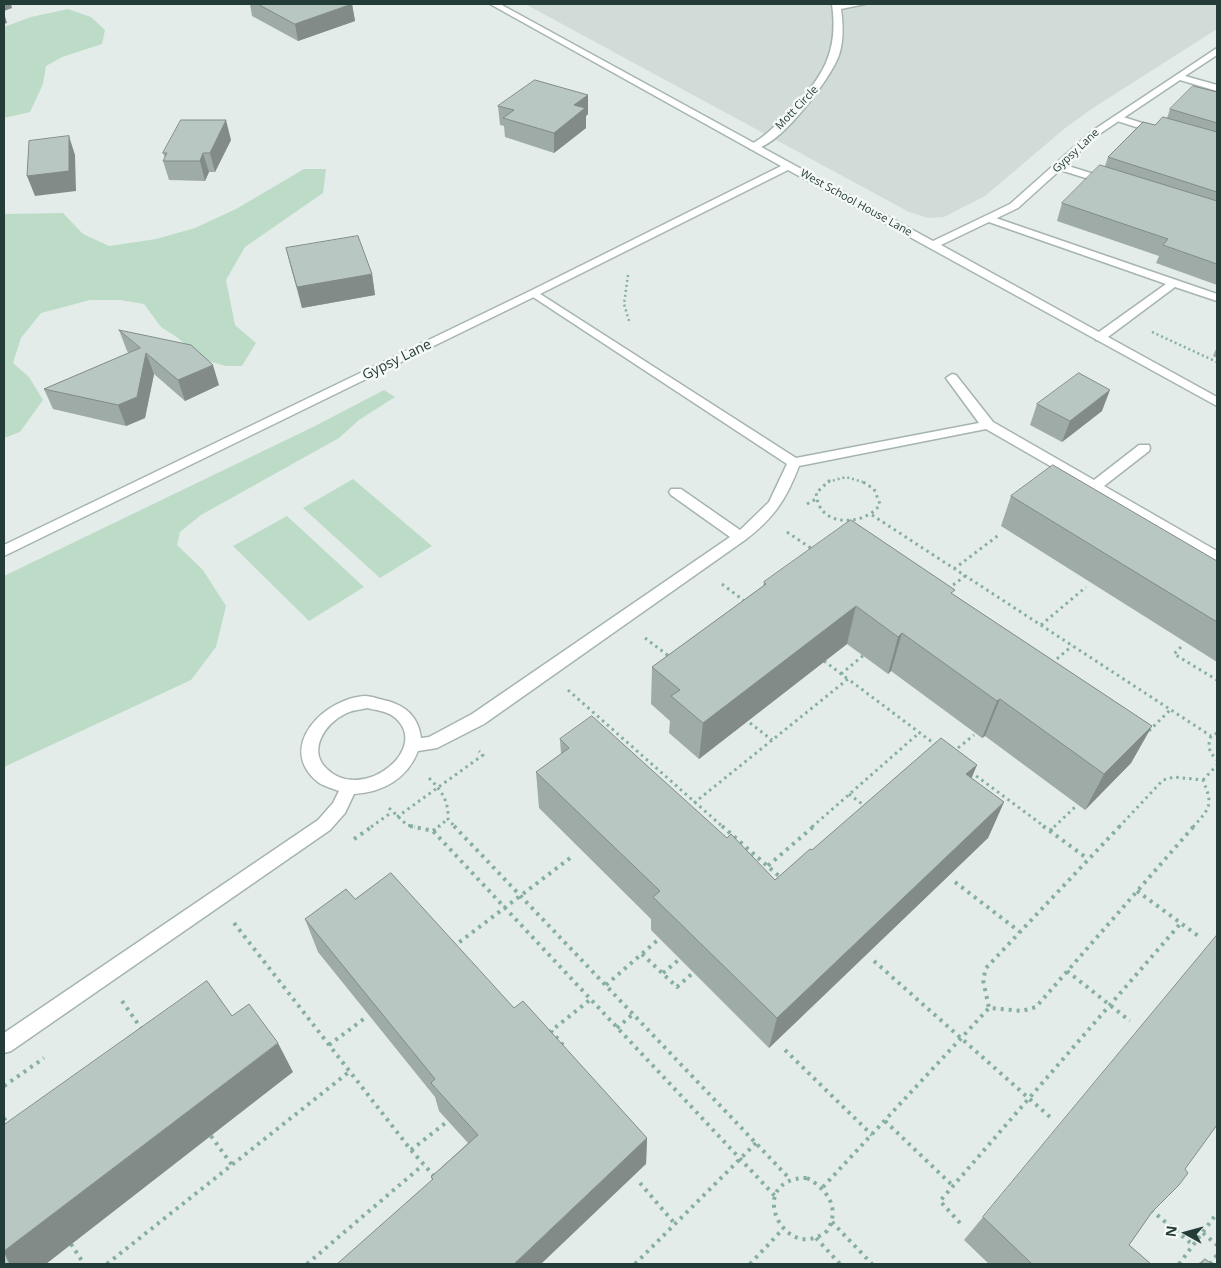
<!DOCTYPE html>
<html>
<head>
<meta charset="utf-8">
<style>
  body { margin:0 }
  #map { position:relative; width:1221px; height:1268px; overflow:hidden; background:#e3ece9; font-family:"Open Sans",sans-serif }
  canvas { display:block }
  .frame { position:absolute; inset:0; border:5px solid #243c38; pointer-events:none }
  .north { position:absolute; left:1161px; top:1208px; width:50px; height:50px; -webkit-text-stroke:4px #f4f9f6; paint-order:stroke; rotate:277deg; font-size:14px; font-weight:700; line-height:20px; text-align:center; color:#243c38 }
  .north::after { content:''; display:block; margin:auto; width:18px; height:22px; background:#243c38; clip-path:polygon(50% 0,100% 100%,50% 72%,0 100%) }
</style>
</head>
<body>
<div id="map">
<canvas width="1221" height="1268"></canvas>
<div class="frame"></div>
<div class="north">N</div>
</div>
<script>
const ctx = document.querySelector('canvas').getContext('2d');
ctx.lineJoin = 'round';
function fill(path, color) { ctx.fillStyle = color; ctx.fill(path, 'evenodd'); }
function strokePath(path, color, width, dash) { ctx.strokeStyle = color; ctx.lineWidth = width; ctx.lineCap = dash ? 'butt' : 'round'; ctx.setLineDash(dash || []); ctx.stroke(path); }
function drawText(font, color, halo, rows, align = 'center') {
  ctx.font = font + ' "Open Sans",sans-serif'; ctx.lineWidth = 5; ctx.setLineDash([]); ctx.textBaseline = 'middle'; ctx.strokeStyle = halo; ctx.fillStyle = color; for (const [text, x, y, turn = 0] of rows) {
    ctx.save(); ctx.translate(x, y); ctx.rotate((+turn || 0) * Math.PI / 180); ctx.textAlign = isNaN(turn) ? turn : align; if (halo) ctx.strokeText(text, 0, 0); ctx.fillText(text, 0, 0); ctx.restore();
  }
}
fill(new Path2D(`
  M 525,4 L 1217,4 L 1217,29 L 1093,108 L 1064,129 L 985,196 L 944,217 L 928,218 L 909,212 Z`), '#d1dcd8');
fill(new Path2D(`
  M 68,9 L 91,17 L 105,30 L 102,44 L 62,57 L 46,66 L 43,84 L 30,112 L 4,118 L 4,27 L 31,17 Z
  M 304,169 L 326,169 L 323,193 L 245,247 L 226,280 L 235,325 L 256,343 L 242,366 L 226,366 L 201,359 L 178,338 L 161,327 L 144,304 L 120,300 L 90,300 L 41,313 L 21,338 L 13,363 L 29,377 L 43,400 L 20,432 L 4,438 L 4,214 L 63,213 L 83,234 L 109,246 L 156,239 L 195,228 L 236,209 Z
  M 384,390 L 395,397 L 359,420 L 339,438 L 201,515 L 180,532 L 177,545 L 203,570 L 226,606 L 216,647 L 191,680 L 4,767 L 4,576 L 315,426 Z
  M 353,479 L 432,546 L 380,578 L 303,508 Z
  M 287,516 L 364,587 L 309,621 L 233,546 Z`), '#bddcc8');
const service = new Path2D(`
  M 832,4 L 865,4 L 841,9 C 843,24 844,40 839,55 C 832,77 775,154 750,149 L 750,145 C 765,137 776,125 788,113 C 822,79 839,53 832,4 Z
  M 1117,115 L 1161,129 L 1163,131 L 1158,134 L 1114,120 L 1112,118 Z
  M 990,216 L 1217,294 L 1217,301 L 1175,287 L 1104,340 L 1096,340 L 1096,334 L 1166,284 L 986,221 L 986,217 Z
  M 534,290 L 796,458 L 979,423 L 946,378 L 952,374 L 956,375 L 993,422 L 1094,480 L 1139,445 L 1149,445 L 1150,448 L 1149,451 L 1104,486 L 1217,551 L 1217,562 L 986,429 L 799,466 C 786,500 774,518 745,540 L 484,724 L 437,748 L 418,751 C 407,779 383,792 354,794 L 345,813 L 330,830 L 11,1051 L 4,1053 L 4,1033 L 318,820 L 333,803 L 339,791 C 332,788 323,786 318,782 C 275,747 325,698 365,696 C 372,696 381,700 388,701 C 407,707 418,717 421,738 L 429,737 L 472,714 L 730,537 L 671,495 L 669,492 L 671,489 L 681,489 L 740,530 L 769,502 L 787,464 L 530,295 L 528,293 ZM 367,708 C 375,710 386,711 393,716 C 434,747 363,804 327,769 C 307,751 325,723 345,714 C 351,710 360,710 367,708 Z`);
const minor = new Path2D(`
  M 490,4 L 500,4 L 933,241 L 1010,204 L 1092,131 L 1217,48 L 1217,55 L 1185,76 L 1217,85 L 1217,91 L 1180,80 L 1098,135 L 1065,165 L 1113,180 L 1113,184 L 1105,184 L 1060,170 L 1018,208 L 941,245 L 1217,397 L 1217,406 L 788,170 L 538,295 L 4,556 L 4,545 L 530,291 L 781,166 Z`);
strokePath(service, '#a6b4b0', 3);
strokePath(minor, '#a6b4b0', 3);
strokePath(new Path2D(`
  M 628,275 L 624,304 L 630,324
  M 1152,332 L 1217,362
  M 828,482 L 846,477 L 863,482`), '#86aea4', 2.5, [2, 3]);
strokePath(new Path2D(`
  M 830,480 L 816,493 C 817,497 817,501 819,505 C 829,528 869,523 880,504 L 874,489 L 860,480
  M 807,504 L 816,499
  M 872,515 L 1211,736
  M 787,532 L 815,551
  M 954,569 L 1000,534
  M 722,584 L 747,603
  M 948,589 L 965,576
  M 1041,625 L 1086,587
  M 645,638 L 670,657
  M 1181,647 L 1174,654 L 1217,680
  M 824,661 L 848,679
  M 1052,663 L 1072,646
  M 841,674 L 865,654
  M 568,690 L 723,827
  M 750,723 L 772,740
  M 1149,731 L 1170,710
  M 1217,733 L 1211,736 C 1207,746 1209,752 1217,760
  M 953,752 L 974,735
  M 971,772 L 1045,827
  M 429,778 C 441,790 449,801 448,819 L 455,827
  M 1203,780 L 1217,765
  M 849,794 L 866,807
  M 694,803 L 848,679 L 936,745
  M 389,808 L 407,825 L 415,827
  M 397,817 L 483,755 L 479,751
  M 371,827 L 392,812
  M 438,827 L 448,819
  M 812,827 L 919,733
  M 1054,827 L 1075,807
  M 1119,827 L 1163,780 L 1174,777 L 1203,780 C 1213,805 1211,807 1193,827`), '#86aea4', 3, [2.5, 4]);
strokePath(new Path2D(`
  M 410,826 L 433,831 L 775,1196
  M 454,826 L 790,1179
  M 722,826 L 781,878
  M 1043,826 L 1088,859
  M 1120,826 L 986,968 L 983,980 L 989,1008 L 1022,1011 L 1036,1007 L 1194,826
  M 433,831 L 440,826
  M 1050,831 L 1056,826
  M 354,839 L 373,826
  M 762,871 L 814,826
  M 955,882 L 1020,932
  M 1137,891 L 1201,938
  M 234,923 L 411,1150 L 434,1176
  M 453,947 L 574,855
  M 642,954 L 677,987 L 696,970
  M 874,961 L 1050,1117
  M 1067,971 L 1130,1021
  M 663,973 L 682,957
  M 606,985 L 659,939
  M 122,1001 L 143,1031
  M 617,1028 L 633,1014
  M 329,1045 L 365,1018
  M 563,1045 L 551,1031 L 591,999
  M 785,1050 L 872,1135
  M 4,1086 L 44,1058
  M 4,1118 L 8,1126
  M 885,1121 L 953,1186
  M 211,1136 L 232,1165
  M 411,1150 L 448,1121
  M 807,1178 C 827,1189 841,1208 827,1231 C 784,1266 743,1178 807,1178 Z
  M 640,1183 L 675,1224
  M 823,1187 L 989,1008
  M 1151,1210 L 1193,1245
  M 832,1222 L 872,1264
  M 960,1223 L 940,1201 L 1181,923
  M 1203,1233 L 1217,1245
  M 816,1238 L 840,1264
  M 71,1244 L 84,1264
  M 107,1264 L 349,1072
  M 307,1264 L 423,1165
  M 635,1264 L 756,1143
  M 750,1264 L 782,1230
  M 1179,1264 L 1217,1213
  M 1210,1264 L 1217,1255`), '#86aea4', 4, [3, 5]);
fill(service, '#fff');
fill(minor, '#fff');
fill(new Path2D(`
  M 250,4 L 352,4 L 355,21 L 298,41 L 252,16 Z
  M 1217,92 L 1217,285 L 1156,263 L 1159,256 L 1057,221 L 1062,203 L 1105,166 L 1108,157 L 1155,125 L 1167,118 L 1170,109 Z
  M 588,95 L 588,114 L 586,116 L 586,128 L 554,153 L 505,137 L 504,126 L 500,125 L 498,106 Z
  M 231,140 L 215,172 L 209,172 L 205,181 L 169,180 L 163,161 L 165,158 L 163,153 Z
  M 286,248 L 372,274 L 375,295 L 302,308 L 291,268 Z
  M 119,330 L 219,385 L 185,401 L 154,374 L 145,418 L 126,426 L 53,409 L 44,389 L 129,353 L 127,351 Z
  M 1217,347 L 1217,358 L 1213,356 Z
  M 1037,404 L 1102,411 L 1062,442 L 1030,425 Z
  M 1011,496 L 1217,561 L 1217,662 L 1001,526 Z
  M 764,582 L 954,595 L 1152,726 L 1131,763 L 1085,810 L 985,736 L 982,738 L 891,671 L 888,674 L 847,644 L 699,759 L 669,733 L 670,721 L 651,704 L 652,667 L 763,586 Z
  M 560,739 L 727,838 L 775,880 L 812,850 L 977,765 L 971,778 L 1004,802 L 988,838 L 769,1048 L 651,930 L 651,919 L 539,808 L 536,772 L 561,754 Z
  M 355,899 L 514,1008 L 647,1138 L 646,1164 L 432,1180 L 431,1177 L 468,1143 L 439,1111 L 435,1097 L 318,952 L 305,919 Z
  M 1152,1212 L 1129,1245 L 1151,1264 L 989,1264 L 964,1240 L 983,1217 Z
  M 1205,1259 L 1212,1264 L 1197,1264 Z`), '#9faba7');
fill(new Path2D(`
  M 4,4 L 11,4 L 12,8 L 4,11 Z
  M 352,4 L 355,21 L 298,41 L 295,24 Z
  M 4,13 L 7,23 L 4,24 Z
  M 588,95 L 588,114 L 586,116 L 586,128 L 554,153 L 554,133 L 574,105 Z
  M 226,120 L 231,140 L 215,172 L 210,153 Z
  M 69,136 L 75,155 L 76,191 L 35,196 L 27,176 Z
  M 203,153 L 209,172 L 205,181 L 200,161 Z
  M 372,274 L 375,295 L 302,308 L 297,287 Z
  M 146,353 L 154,374 L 145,418 L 126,426 L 118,405 Z
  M 213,365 L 219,385 L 185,401 L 178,380 Z
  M 1110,390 L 1102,411 L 1062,442 L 1070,421 Z
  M 856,606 L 847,644 L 699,759 L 703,723 Z
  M 902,633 L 891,671 L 888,674 L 898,637 Z
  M 1000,699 L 985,736 L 982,738 L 997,701 Z
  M 1152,726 L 1131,763 L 1085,810 L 1104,774 Z
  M 977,765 L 962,801 L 966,774 Z
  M 1004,802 L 988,838 L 769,1048 L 777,1018 Z
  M 278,1043 L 293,1072 L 46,1264 L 10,1264 L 4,1252 L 4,1251 Z
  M 647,1138 L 646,1164 L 541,1264 L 514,1264 Z`), '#828b88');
const building = new Path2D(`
  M 258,4 L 352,4 L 295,24 Z
  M 535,80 L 588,95 L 574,105 L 585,108 L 554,133 L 503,118 L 514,110 L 498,106 Z
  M 1193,86 L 1217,92 L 1217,123 L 1170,109 Z
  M 1163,117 L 1217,132 L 1217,192 L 1108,157 L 1143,122 L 1155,125 Z
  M 181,120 L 226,120 L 210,153 L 203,153 L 200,161 L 163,161 L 167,153 L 163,153 Z
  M 69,136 L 69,171 L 27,176 L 29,141 Z
  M 1100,165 L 1217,201 L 1217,264 L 1163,245 L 1168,239 L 1062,203 Z
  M 358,236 L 372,274 L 297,287 L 286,248 Z
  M 119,330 L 191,345 L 213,365 L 178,380 L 146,353 L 137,397 L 118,405 L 44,389 L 140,348 Z
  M 1079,373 L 1110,390 L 1070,421 L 1037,404 Z
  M 1053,465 L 1217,561 L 1217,622 L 1011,496 Z
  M 851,520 L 955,590 L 951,593 L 1152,726 L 1104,774 L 1000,699 L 997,701 L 902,633 L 898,637 L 856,606 L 703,723 L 671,696 L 680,690 L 652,667 L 766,584 L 764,582 Z
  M 592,716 L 727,838 L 731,834 L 775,880 L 810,849 L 812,850 L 941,738 L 977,765 L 966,774 L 1004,802 L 777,1018 L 653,897 L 660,891 L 536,772 L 569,748 L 560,739 Z
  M 391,873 L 514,1008 L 523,1001 L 647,1138 L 514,1264 L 337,1264 L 433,1179 L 431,1177 L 478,1135 L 431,1083 L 435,1079 L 305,919 L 346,889 L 355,899 Z
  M 1217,935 L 1217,1125 L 1185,1169 L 1188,1173 L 1179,1185 L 1152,1212 L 1129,1245 L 1151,1264 L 1032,1264 L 983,1217 Z
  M 207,981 L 232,1016 L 249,1004 L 278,1043 L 4,1251 L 4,1125 Z
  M 4,1252 L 10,1264 L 4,1264 Z
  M 1205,1259 L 1212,1264 L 1201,1264 Z`);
fill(building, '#b9c7c2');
strokePath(building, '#828b88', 1);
drawText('11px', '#243c38', '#f4f9f6', [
  ["Mott Circle",797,108,-46],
  ["Gypsy Lane",1076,151,-43],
  ["West School House Lane",856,203,29]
]);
drawText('14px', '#243c38', '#f4f9f6', [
  ["Gypsy Lane",397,360,-26]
]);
</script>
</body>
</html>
